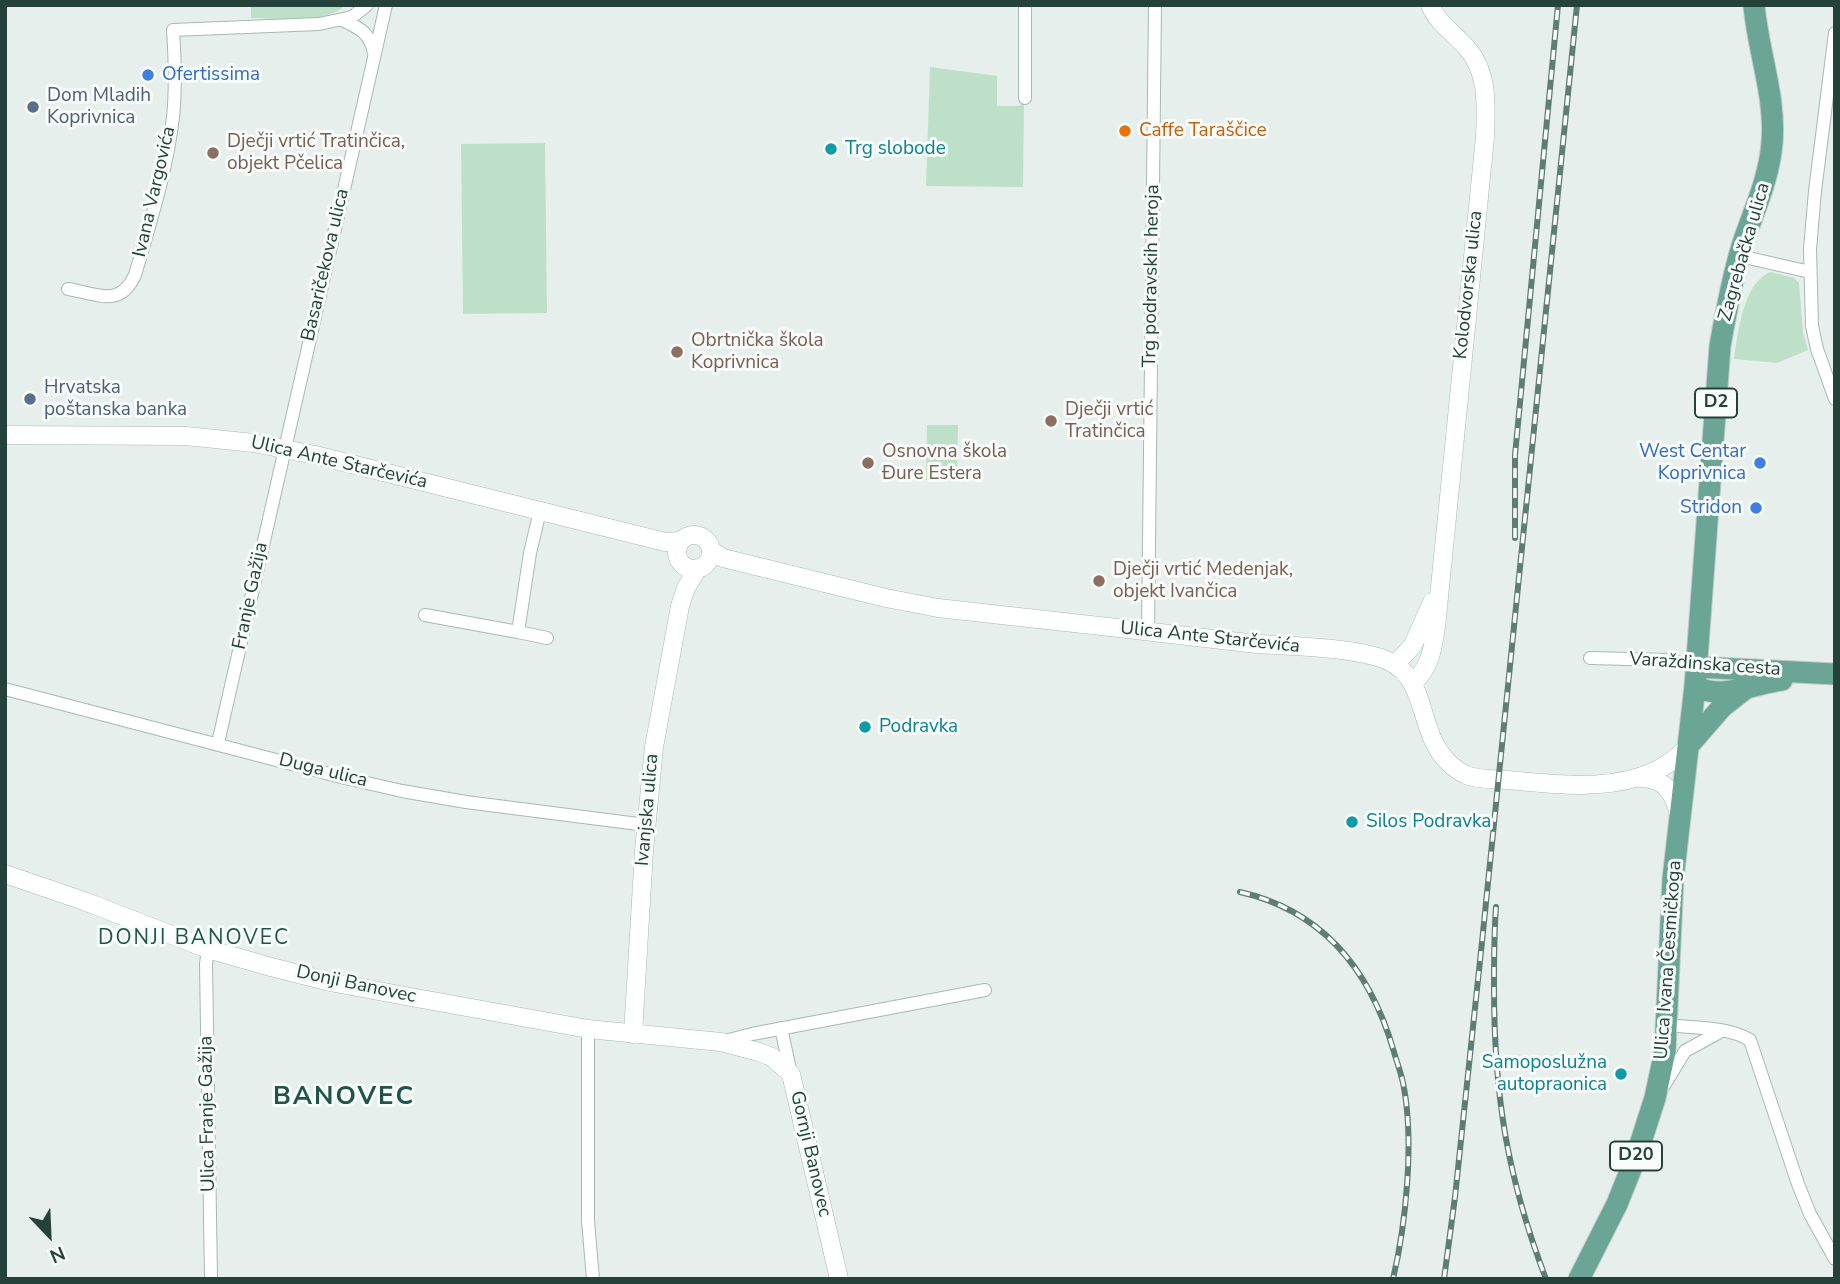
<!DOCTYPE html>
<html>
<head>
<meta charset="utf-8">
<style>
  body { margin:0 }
  #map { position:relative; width:1840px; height:1284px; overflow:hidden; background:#e6efeb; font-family:"Nunito Sans",sans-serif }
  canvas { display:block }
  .frame { position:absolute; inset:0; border:7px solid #24423a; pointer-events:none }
  .north { position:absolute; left:14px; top:1200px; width:70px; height:70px; -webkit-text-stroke:5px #f7fbf9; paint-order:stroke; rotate:157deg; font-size:19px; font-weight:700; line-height:28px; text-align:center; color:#24423a }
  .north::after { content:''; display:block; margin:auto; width:24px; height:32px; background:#24423a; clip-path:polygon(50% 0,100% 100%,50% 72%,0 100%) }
</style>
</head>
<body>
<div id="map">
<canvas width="1840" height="1284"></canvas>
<div class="frame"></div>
<div class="north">N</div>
</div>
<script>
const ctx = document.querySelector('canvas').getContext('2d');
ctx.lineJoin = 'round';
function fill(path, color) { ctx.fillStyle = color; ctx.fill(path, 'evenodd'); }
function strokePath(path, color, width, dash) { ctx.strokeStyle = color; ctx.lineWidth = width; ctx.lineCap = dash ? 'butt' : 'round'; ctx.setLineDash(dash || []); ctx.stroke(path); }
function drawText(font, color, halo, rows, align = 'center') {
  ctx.font = font + ' "Nunito Sans",sans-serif'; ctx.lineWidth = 6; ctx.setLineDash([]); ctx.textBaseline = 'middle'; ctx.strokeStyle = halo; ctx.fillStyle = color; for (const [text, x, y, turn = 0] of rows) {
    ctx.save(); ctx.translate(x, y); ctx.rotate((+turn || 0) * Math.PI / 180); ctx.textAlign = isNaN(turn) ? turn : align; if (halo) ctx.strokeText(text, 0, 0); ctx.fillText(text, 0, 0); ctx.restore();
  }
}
fill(new Path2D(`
  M 251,5 L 346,5 C 322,26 281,18 251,18 Z
  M 930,67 L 997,76 L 997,106 L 1019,106 L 1024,101 L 1023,187 L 926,186 Z
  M 545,143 L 547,313 L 463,314 L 461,144 Z
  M 1771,272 L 1794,278 L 1799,283 L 1803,332 L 1808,350 L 1777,363 L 1734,359 C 1738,333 1743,282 1771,272 Z
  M 927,425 L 958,425 L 957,480 L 926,480 Z`), '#bfe0c8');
const minor = new Path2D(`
  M 1025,5 L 1025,98
  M 342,20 C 360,28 370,33 374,53
  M 1835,33 L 1815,191 L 1810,249 L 1812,326 L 1817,349 L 1835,399
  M 1740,256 L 1810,272
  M 68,289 C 98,294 120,308 135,275 C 150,223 167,170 173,117 C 176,88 175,59 173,30 L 319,24 L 352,17 L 367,5
  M 425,615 L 518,632 L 530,553 L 540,511
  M 1148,631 L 1155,5
  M 518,632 L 547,638
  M 1590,658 L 1670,660 L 1696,667
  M 5,689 L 341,777 L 402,791 L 466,802 L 646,825
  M 218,743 L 386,5
  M 208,949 L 206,964 L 211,1279
  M 1667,1025 C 1692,1028 1727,1026 1750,1040 L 1798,1184 L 1810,1214 L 1835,1259
  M 781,1028 L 791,1074
  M 588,1029 L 588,1221 L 593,1279
  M 721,1042 L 752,1034 L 985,990
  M 1662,1089 L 1685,1051 L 1718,1033`);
const secondary = new Path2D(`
  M 5,435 L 186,436 L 254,443 L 315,455 L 665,542 L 681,541
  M677 552a17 17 0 1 1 34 0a17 17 0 1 1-34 0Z
  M 711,550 L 723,558 L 886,598 L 938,608 C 1041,619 1145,631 1248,643 C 1288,647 1336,646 1374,656 C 1433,670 1413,729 1449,763 C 1454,768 1460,772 1466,775 C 1479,780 1494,779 1508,780 C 1551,784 1597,790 1639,777 C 1659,771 1674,762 1688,746
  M 1395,665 L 1413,645 L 1432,602
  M 1413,683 C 1430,668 1433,648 1436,627 L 1485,137 C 1486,106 1489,72 1466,47 C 1453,32 1438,24 1430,5
  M 1640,778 C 1665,778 1673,792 1679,814
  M 5,874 L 84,901 L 208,949 L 271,967 L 330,982 L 405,996 L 588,1029 L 721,1042 L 759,1052 L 772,1057 L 791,1074 L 839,1279
  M 633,1034 L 644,851 L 654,747 L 680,606 L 686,588 L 698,568`);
const primary = new Path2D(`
  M 1696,667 L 1835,674
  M 1695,686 C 1720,701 1756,683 1782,680
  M 1688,746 L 1722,707 L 1745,689
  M 1579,1279 L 1617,1204 L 1637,1154 L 1655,1098 L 1665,1051 L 1673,879 L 1695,686 L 1720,346 C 1726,312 1732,279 1742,246 C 1753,212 1769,180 1772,143 C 1776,96 1758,52 1754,5`);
strokePath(minor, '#a8b8b2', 14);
strokePath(secondary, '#a4bbb3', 19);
strokePath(primary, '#c2cac8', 23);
strokePath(minor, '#fff', 12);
strokePath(secondary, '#fff', 18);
strokePath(primary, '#6aa596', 21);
const rail = new Path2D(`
  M 1515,538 L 1515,455 L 1558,5
  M 1240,892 C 1324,911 1371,972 1394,1052 C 1397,1063 1402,1075 1404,1088 C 1414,1143 1406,1224 1393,1279
  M 1496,907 C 1494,933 1494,960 1494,987 C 1494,1095 1507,1177 1546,1279
  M 1444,1279 L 1455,1197 L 1482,942 L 1577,5`);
strokePath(rail, '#5f7d75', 6);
strokePath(rail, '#f7fbf9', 3.5, [10]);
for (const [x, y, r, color] of [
  [148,75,7,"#3f7fe0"],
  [33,107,7,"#5c6f8a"],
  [1125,131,7,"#e8710a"],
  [831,149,7,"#0f9aa8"],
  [213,153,7,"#8d6e63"],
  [677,352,7,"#8d6e63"],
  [30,399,7,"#5c6f8a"],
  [1051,421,7,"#8d6e63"],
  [868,463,7,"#8d6e63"],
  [1760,463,7,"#3f7fe0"],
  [1756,508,7,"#3f7fe0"],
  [1099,581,7,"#8d6e63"],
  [865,727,7,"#0f9aa8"],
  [1352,822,7,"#0f9aa8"],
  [1621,1074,7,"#0f9aa8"]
]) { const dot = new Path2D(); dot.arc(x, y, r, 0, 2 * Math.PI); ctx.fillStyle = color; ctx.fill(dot); strokePath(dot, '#f7fbf9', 2.5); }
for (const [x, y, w] of [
  [1716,403,42],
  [1636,1156,52]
]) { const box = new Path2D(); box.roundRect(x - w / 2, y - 14.5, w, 29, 5); ctx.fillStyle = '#f7fbf9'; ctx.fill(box); strokePath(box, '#24423a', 2); }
drawText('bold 18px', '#24423a', null, [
  ["D2",1716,403],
  ["D20",1636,1156]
]);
drawText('19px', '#366cbe', '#f7fbf9', [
  ["Ofertissima",162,75,"left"],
  ["West Centar",1746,452],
  ["Koprivnica",1746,474],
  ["Stridon",1742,508]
], 'right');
drawText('19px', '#4e5e75', '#f7fbf9', [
  ["Dom Mladih",47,96],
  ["Koprivnica",47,118],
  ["Hrvatska",44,388],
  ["poštanska banka",44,410]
], 'left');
drawText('19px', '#c56008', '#f7fbf9', [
  ["Caffe Taraščice",1139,131]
], 'left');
drawText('19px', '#785e54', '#f7fbf9', [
  ["Dječji vrtić Tratinčica,",227,142],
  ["objekt Pčelica",227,164],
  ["Obrtnička škola",691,341],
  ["Koprivnica",691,363],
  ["Dječji vrtić",1065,410],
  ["Tratinčica",1065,432],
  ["Osnovna škola",882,452],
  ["Đure Estera",882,474],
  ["Dječji vrtić Medenjak,",1113,570],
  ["objekt Ivančica",1113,592]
], 'left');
drawText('19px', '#0d838f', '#f7fbf9', [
  ["Trg slobode",845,149],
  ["Podravka",879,727],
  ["Silos Podravka",1366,822],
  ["Samoposlužna",1607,1063,"right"],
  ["autopraonica",1607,1085,"right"]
], 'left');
drawText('19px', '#24423a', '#f7fbf9', [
  ["Ivana Vargovića",155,192,-77],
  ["Zagrebačka ulica",1745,252,-74],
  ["Basaričekova ulica",326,265,-77],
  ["Trg podravskih heroja",1152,276,-89],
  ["Kolodvorska ulica",1469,285,-84],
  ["Ulica Ante Starčevića",339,463,13],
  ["Franje Gažija",251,596,-78],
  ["Ulica Ante Starčevića",1210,638,6],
  ["Varaždinska cesta",1705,665,4],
  ["Duga ulica",323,771,14],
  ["Ivanjska ulica",648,810,-85],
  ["Ulica Ivana Česmičkoga",1669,960,-86],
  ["Donji Banovec",356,985,12],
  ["Ulica Franje Gažija",208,1114,-91],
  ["Gornji Banovec",810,1154,77]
]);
ctx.letterSpacing = '2px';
drawText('21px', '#1f5548', '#f7fbf9', [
  ["DONJI BANOVEC",194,939]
]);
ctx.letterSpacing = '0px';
ctx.letterSpacing = '2px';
drawText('bold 26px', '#1f5548', '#f7fbf9', [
  ["BANOVEC",344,1098]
]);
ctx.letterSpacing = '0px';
</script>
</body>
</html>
